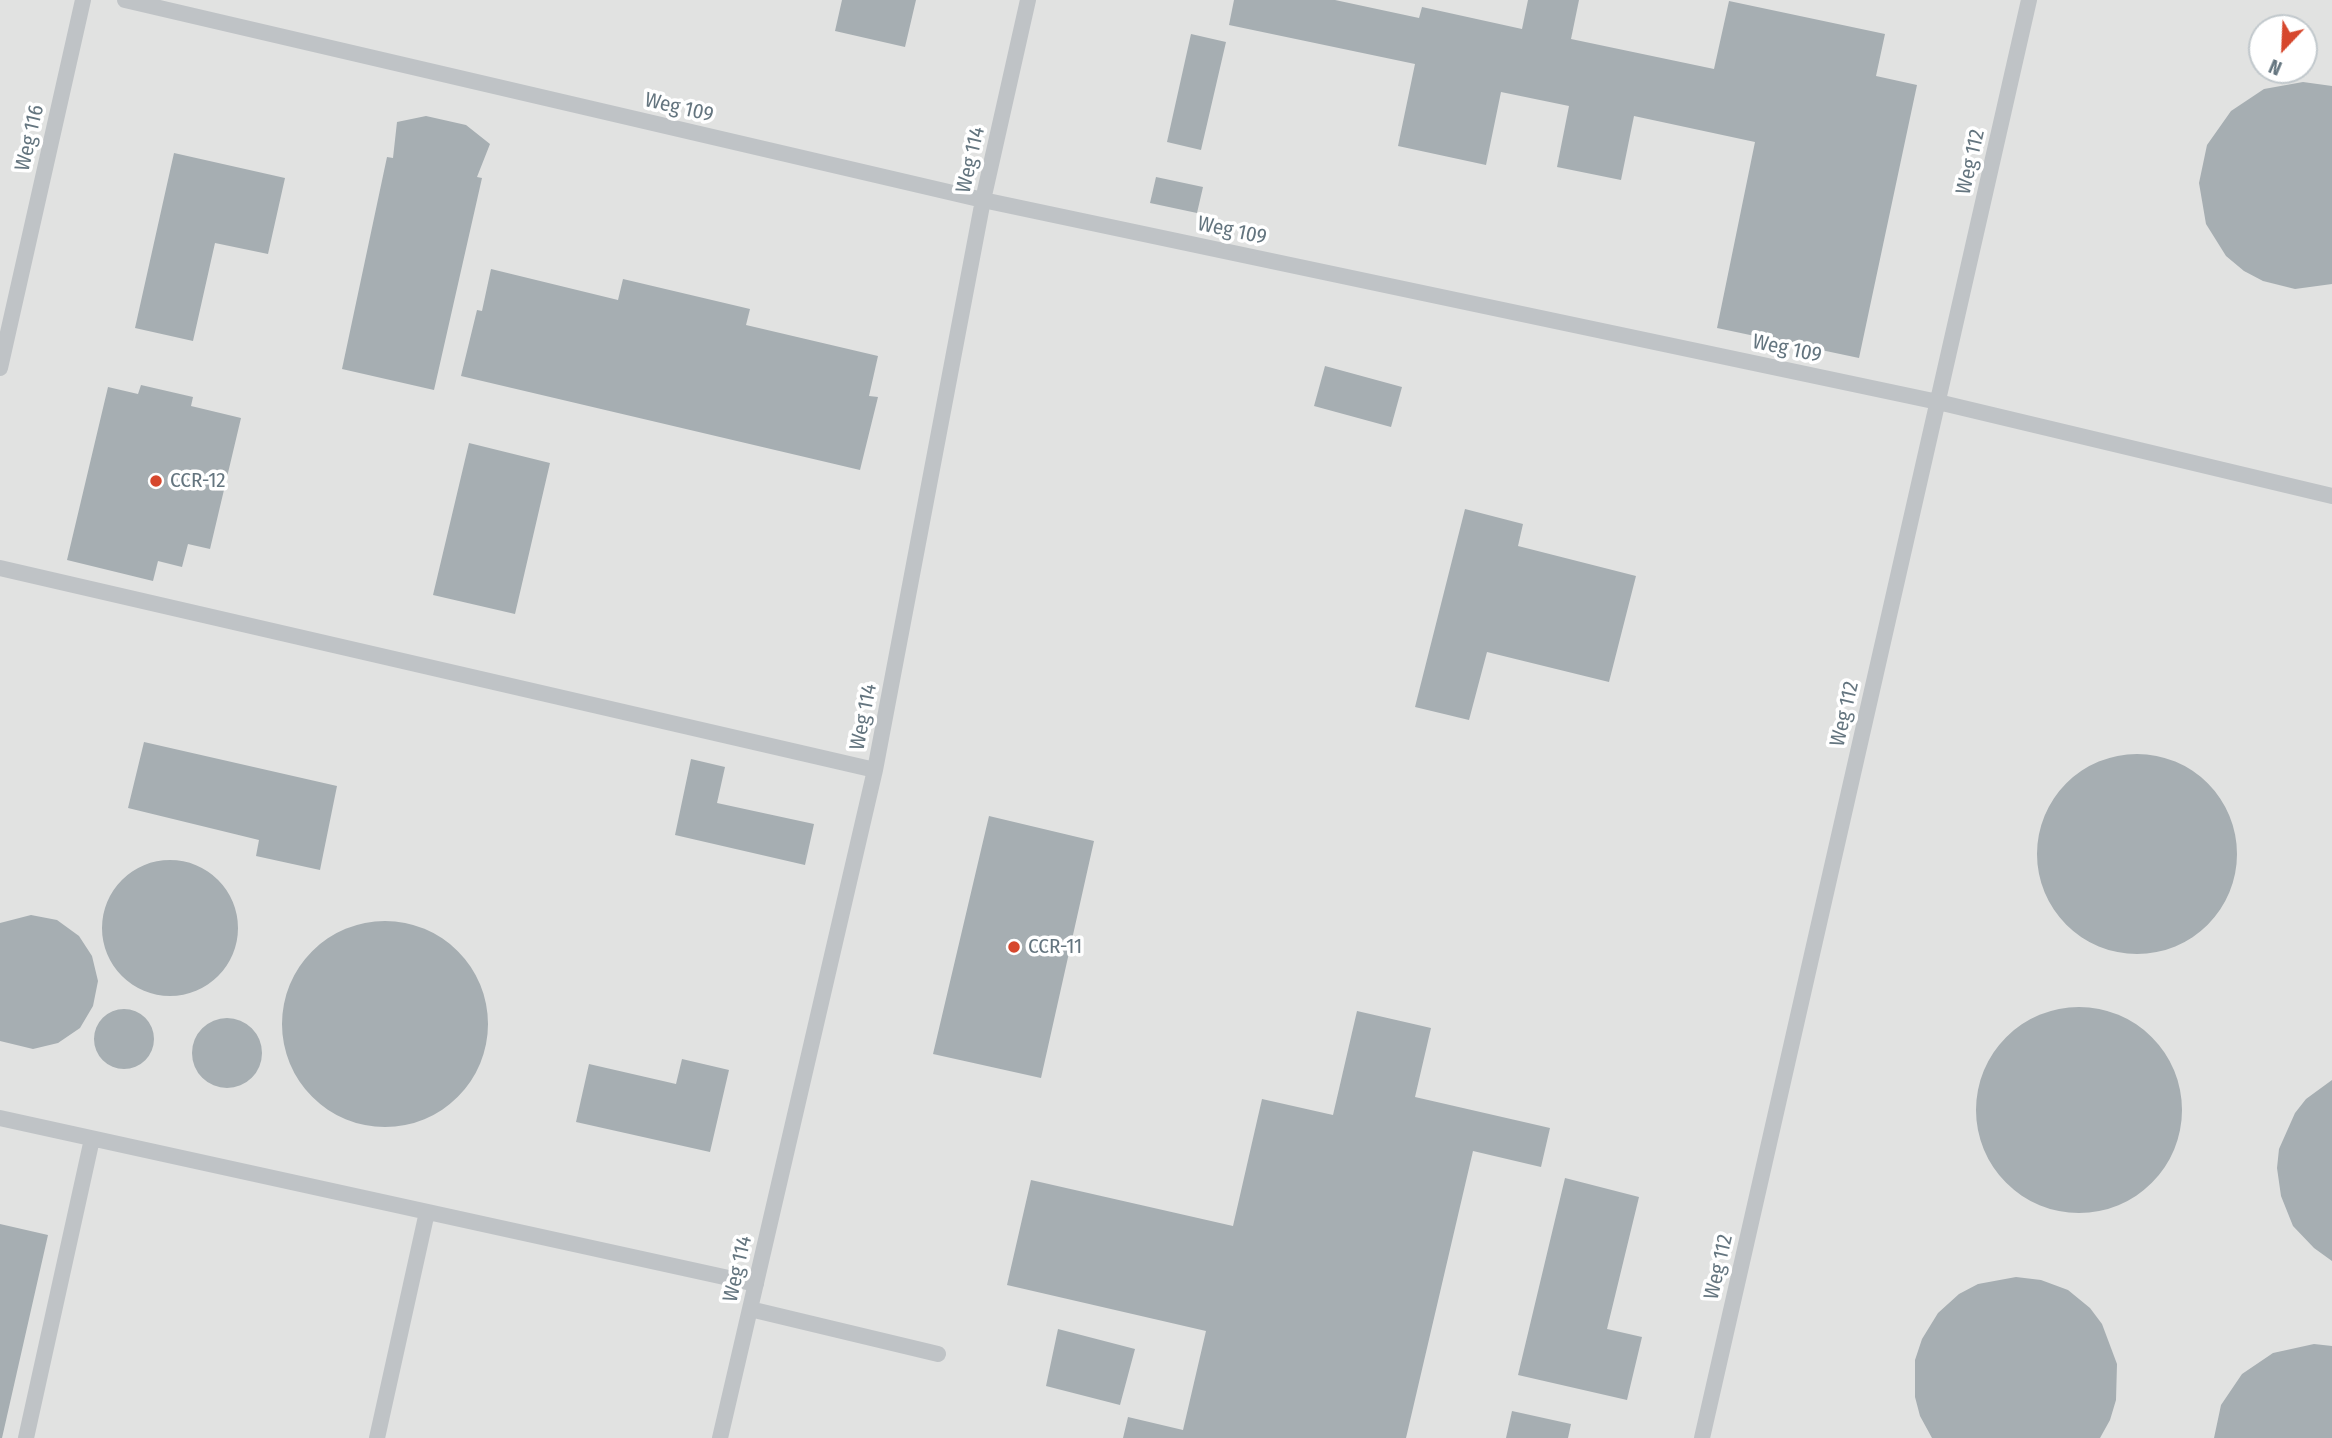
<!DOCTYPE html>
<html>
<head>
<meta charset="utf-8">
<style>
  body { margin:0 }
  #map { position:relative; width:2332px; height:1438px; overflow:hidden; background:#f3f3f0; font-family:"Fira Sans Condensed",sans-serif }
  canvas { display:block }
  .north { position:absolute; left:2248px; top:14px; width:70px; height:70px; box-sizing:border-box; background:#fff; border:2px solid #c1c8cc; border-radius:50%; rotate:203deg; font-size:19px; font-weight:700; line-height:28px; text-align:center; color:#64757f }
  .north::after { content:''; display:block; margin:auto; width:24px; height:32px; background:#d6472d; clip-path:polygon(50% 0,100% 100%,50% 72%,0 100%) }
</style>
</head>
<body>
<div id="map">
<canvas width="2332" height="1438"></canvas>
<div class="north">N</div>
</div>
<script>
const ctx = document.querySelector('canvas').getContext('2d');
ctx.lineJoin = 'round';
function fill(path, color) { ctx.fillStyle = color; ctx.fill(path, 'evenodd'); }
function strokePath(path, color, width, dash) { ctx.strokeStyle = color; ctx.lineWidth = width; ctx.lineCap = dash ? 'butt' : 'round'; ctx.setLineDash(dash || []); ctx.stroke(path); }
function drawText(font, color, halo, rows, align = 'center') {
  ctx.font = font + ' "Fira Sans Condensed",sans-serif'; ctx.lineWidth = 7; ctx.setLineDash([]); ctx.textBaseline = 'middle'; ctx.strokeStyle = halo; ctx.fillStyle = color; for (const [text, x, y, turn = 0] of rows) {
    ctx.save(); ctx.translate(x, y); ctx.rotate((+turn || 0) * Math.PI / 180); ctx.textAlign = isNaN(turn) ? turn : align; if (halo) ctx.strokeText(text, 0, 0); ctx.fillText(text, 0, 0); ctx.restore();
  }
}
fill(new Path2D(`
  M 0,0 L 2332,0 L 2332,1438 L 0,1438 ZM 2262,28 L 2304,28 L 2304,70 L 2262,70 Z`), '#e1e2e1');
fill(new Path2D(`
  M 842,0 L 916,0 L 905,47 L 835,31 Z
  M 1234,0 L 1335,0 L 1419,18 L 1422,7 L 1522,29 L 1528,0 L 1579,0 L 1571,39 L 1714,69 L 1729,1 L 1885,34 L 1876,76 L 1917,85 L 1859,358 L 1717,328 L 1755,142 L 1634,116 L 1621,180 L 1557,167 L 1569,106 L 1501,92 L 1486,165 L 1398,146 L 1415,64 L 1229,25 Z
  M 1191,34 L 1226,42 L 1201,150 L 1167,142 Z
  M 2303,82 L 2332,86 L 2332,284 L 2295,289 L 2263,281 L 2244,271 L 2226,256 L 2206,224 L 2199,183 L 2207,145 L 2231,111 L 2264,89 Z
  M 426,116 L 466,125 L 490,144 L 477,177 L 482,178 L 434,390 L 342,369 L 387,157 L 393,158 L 397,122 Z
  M 174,153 L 285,178 L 268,254 L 215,243 L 193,341 L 135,328 Z
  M 1156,177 L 1203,187 L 1197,213 L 1150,203 Z
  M 491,269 L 618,300 L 623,279 L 750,309 L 746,325 L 878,356 L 869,396 L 878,397 L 860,470 L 461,376 L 477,310 L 482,311 Z
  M 1325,366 L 1402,387 L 1391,427 L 1314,406 Z
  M 141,385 L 193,397 L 191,406 L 241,418 L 210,549 L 188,544 L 182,567 L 158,561 L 153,581 L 67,560 L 108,387 L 138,394 Z
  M 469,443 L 550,463 L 515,614 L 433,595 Z
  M 1465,509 L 1523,524 L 1518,546 L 1636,576 L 1609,682 L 1487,652 L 1469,720 L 1415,707 Z
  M 144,742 L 337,786 L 320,870 L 256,856 L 259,840 L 128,808 Z
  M2037 854a100 100 0 1 1 200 0a100 100 0 1 1-200 0Z
  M 691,759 L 725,767 L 717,803 L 814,824 L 805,865 L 675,835 Z
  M 989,816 L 1094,841 L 1041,1078 L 933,1054 Z
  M102 928a68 68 0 1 1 136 0a68 68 0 1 1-136 0Z
  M 31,915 L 57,920 L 79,936 L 92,956 L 98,981 L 93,1006 L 80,1028 L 58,1043 L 33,1049 L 0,1041 L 0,923 Z
  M282 1024a103 103 0 1 1 206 0a103 103 0 1 1-206 0Z
  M1976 1110a103 103 0 1 1 206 0a103 103 0 1 1-206 0Z
  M94 1039a30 30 0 1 1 60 0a30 30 0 1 1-60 0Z
  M 1357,1011 L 1431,1028 L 1415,1097 L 1550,1128 L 1541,1167 L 1473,1151 L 1406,1438 L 1123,1438 L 1128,1417 L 1183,1430 L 1206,1331 L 1007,1285 L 1031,1180 L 1233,1226 L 1262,1099 L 1333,1115 Z
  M192 1053a35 35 0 1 1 70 0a35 35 0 1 1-70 0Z
  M 682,1059 L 729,1070 L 710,1152 L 576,1122 L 589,1064 L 676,1084 Z
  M 2332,1080 L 2332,1261 L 2314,1248 L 2293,1226 L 2281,1196 L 2277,1168 L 2279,1149 L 2295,1113 L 2306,1099 Z
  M 1565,1178 L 1639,1197 L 1607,1329 L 1642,1337 L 1627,1400 L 1518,1375 Z
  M 0,1224 L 48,1235 L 2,1438 L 0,1438 Z
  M 2016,1277 L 2041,1280 L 2068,1290 L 2090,1308 L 2102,1324 L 2117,1364 L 2116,1400 L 2110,1420 L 2100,1438 L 1932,1438 L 1920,1416 L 1915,1397 L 1915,1360 L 1922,1339 L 1938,1313 L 1959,1294 L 1978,1284 Z
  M 1058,1329 L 1135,1349 L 1120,1405 L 1046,1386 Z
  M 2314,1344 L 2332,1346 L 2332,1438 L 2214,1438 L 2221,1405 L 2242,1374 L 2273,1353 Z
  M 1512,1411 L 1571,1424 L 1568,1438 L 1506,1438 Z`), '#a6aeb2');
strokePath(new Path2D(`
  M 125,0 L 983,200 L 1938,402 L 2332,496
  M 0,368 L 83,0
  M 0,568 L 875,770
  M 0,1118 L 756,1284
  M 750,1309 L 938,1354
  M 26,1438 L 92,1139
  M 377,1438 L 427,1212
  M 720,1438 L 875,770 L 983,200 L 1028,0
  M 1702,1438 L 2029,0`), '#bfc3c6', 16);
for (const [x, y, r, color] of [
  [156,481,7,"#d6472d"],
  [1014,947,7,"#d6472d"]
]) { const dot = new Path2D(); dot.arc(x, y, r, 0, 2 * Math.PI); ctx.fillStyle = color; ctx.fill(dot); strokePath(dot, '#fff', 2.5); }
drawText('21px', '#64757f', '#fff', [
  ["Weg 109",679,108,13],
  ["Weg 116",30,138,-77],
  ["Weg 114",971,160,-77],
  ["Weg 112",1971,162,-77],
  ["Weg 109",1232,231,12],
  ["Weg 109",1787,349,12],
  ["Weg 112",1845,714,-77],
  ["Weg 114",864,717,-79],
  ["Weg 112",1719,1267,-77],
  ["Weg 114",738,1269,-77]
]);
drawText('21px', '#64757f', '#fff', [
  ["CCR-12",170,481],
  ["CCR-11",1028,947]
], 'left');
</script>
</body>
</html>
